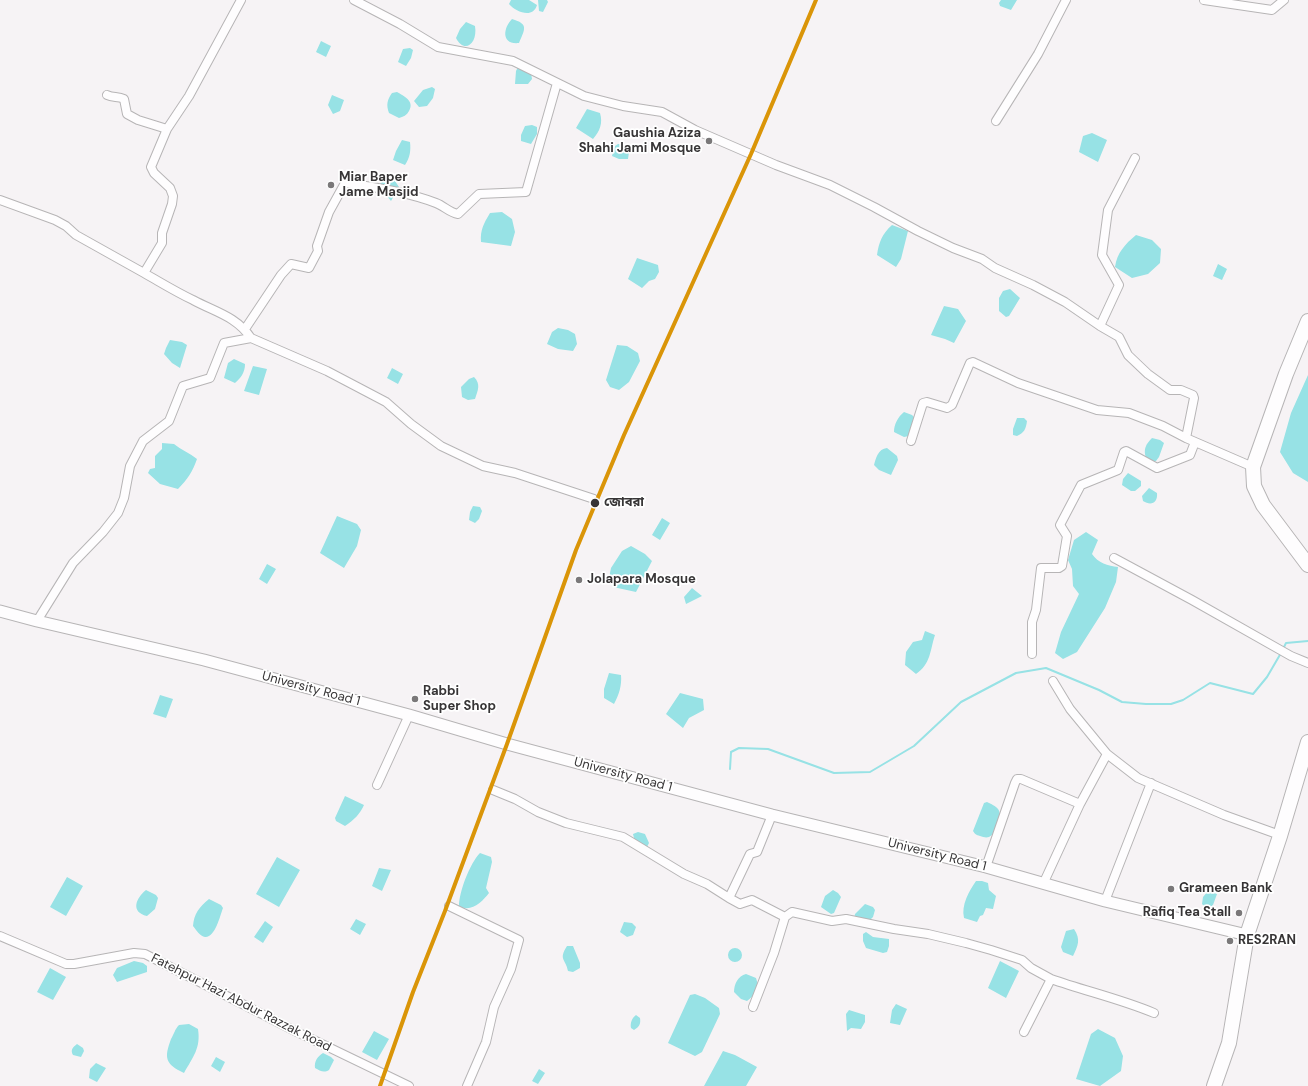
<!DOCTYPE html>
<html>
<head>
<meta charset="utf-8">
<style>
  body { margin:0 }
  canvas { display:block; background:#f6f3f5 }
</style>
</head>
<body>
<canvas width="1308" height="1086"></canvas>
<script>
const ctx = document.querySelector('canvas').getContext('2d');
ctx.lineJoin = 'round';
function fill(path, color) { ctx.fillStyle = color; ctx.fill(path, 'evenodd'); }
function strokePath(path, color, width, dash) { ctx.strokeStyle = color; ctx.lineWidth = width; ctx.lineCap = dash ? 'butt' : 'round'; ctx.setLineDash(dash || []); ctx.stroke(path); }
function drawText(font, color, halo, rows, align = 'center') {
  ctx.font = font + ' "DM Sans","Noto Sans Bengali",sans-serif'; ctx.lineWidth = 3.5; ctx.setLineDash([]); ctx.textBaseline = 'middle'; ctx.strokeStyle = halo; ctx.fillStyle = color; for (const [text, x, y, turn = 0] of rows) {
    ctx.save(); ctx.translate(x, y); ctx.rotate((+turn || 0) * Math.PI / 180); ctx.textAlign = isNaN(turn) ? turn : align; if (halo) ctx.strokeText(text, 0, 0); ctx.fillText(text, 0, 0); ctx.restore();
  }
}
fill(new Path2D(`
  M 511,0 L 529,0 L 537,5 C 533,19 516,12 509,4 Z
  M 538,0 L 547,0 L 548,2 L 543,12 L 539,11 Z
  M 1001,0 L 1017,0 L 1011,10 L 1000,6 L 999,3 Z
  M 512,19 C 529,24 525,29 519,43 C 501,45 503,28 512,19 Z
  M 466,22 L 475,26 C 478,44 464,54 456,38 L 460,29 Z
  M 321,41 L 331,46 L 326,57 L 316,52 Z
  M 410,48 L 413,50 L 411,58 L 406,66 L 398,62 L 403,49 Z
  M 518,67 L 531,73 L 532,79 L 528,84 L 515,84 L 516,71 Z
  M 432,87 L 435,89 L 433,98 L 427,106 L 419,107 L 414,101 L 423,90 Z
  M 397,92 C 404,96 415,101 409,111 C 407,115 403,117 399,118 L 389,113 C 386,105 387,100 392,93 Z
  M 332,95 L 344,100 L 340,111 L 333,114 L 328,105 Z
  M 587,109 L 600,113 C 603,123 600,131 593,139 L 576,128 Z
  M 532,125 L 537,127 L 537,134 L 531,144 L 521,141 L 521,135 L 525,126 Z
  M 1092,133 L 1107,140 L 1098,162 L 1079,152 L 1083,136 Z
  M 402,140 L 410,142 C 411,150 410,158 405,165 L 393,160 L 396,151 Z
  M 618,144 L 627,145 L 629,152 L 628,159 L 619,159 L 612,156 L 615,146 Z
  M 391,175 L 399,187 L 391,201 L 382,190 L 380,184 L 384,179 L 388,178 Z
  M 502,212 L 512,219 L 515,232 L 511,246 L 481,242 C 480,230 484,223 490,213 Z
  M 892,225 L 908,231 L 901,259 L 896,267 L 877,255 C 879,242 882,234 892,225 Z
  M 1136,235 L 1152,240 L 1161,249 L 1160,263 L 1148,274 L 1132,278 L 1115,267 C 1117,253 1125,244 1136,235 Z
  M 637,258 L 658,265 L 659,272 L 655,279 L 649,281 L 642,288 L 628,279 Z
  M 1218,264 L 1227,269 L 1222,280 L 1213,276 Z
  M 1010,289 L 1020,298 L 1009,316 L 1006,317 L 999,311 L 999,298 L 1003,291 Z
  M 944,306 L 958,309 L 966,321 L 954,343 L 945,339 L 931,335 Z
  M 558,328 L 568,330 L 575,334 L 577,344 L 573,351 L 558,349 L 547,344 L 552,332 Z
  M 170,340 L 182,342 L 187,345 L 180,368 L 172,363 L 164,354 L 166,348 Z
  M 617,345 L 627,346 L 638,353 L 640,361 L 629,382 L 619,390 L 610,387 L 606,380 Z
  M 234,359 L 245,364 C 245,372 241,378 235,383 L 224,378 L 228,363 Z
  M 253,366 L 267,369 L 259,395 L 244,391 Z
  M 392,368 L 403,374 L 398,384 L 387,378 Z
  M 1308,375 L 1308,482 L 1293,473 L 1280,452 L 1291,413 Z
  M 474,377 C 481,384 478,390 475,399 L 468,400 L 462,397 L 461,387 L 469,379 Z
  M 904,412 L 912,415 L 915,418 L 909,436 L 904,437 L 894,432 C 894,424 898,417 904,412 Z
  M 1017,418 L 1024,418 L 1027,421 C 1026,429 1024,433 1017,436 L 1013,435 L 1013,429 Z
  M 1152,438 L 1160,440 L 1164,443 L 1159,457 L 1156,461 L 1154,462 L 1146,458 C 1143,449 1146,444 1152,438 Z
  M 162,443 L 174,444 C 181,450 190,453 197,459 C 193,471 187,480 178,489 L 160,484 L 148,473 L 150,469 L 155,468 L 155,456 L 162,449 Z
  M 887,448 L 897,456 L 898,460 L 891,475 L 879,470 L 874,465 C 876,458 878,449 887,448 Z
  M 1128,473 L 1141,481 L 1141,486 L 1135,491 L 1131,491 L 1122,485 L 1123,479 Z
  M 1149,488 L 1157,493 C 1158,503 1151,506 1143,501 L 1142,496 Z
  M 473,506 L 480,507 L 482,511 L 479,519 L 475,523 L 469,520 L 470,512 Z
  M 337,516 L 357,524 L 361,530 L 357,546 L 344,568 L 320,553 Z
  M 662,518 L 670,523 L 660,540 L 652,535 Z
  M 1086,532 L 1098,540 L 1092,554 C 1098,563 1108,566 1118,567 L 1116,582 L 1105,608 L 1077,652 L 1063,659 L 1055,653 L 1061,632 L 1079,594 L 1073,586 L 1072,569 L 1068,560 L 1074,540 Z
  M 631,546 L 645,554 L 652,561 L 636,592 L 613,587 L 609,578 L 611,568 L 622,551 Z
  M 267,564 L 276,569 L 267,584 L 259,579 Z
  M 692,588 L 702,596 L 686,604 L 684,597 Z
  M 925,631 L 935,635 C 930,650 931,664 916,674 L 905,665 L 906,652 L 913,642 L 922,640 Z
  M 609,673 L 621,675 C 622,685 619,695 614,704 L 604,698 L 604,689 Z
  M 680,693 L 703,699 L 704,710 L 689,718 L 683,728 L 666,714 Z
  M 160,695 L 173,699 L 166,718 L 153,714 Z
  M 345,796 L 364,805 C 360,814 354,820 345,826 L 336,821 L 335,818 Z
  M 987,802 C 991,804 996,806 998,809 C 1003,815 996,834 989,837 C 986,838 983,837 980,836 C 976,835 975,834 973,831 L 984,803 Z
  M 638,832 L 645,834 L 649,843 L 647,847 L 635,842 L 633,834 Z
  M 480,853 L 491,857 L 492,862 L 486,888 L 489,893 C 482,902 471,913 459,906 C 459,892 470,863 480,853 Z
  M 277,857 L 300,870 L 279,907 L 256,894 Z
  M 379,868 L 391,870 L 382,891 L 372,886 Z
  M 67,877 L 83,886 L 66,916 L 50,907 Z
  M 976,881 L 982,881 L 988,883 L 989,890 L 996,896 L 993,909 L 986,908 L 983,915 L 980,916 L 977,922 L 964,918 C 961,905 969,891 976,881 Z
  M 146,890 L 156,895 L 158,898 L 155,909 L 147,916 C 130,912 136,898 146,890 Z
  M 833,890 L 838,893 L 841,897 L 834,913 L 831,914 L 821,907 L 825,896 Z
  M 1208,891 L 1217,894 L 1213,905 L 1209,908 L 1204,906 L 1202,904 L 1203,897 Z
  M 209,899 L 221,905 L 223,908 C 220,916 215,938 205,937 C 200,936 196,930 193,926 C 194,914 199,907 209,899 Z
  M 865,904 L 873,907 L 875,910 L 873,917 L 870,920 L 854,919 L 855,914 Z
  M 356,919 L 366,924 L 360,935 L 350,929 Z
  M 265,921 L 273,927 L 263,943 L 254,937 Z
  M 624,922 L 632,923 L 636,927 L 633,935 L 627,937 L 620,932 Z
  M 1074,929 C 1081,940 1078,945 1073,956 L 1063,952 L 1061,947 L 1066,931 Z
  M 866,932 L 873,937 L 889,939 L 889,946 L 887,952 L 883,953 L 866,948 L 863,941 L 863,934 Z
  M 567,946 L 573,946 L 580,963 L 580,968 L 573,972 L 568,971 C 566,959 558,960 567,946 Z
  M728 955a7 7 0 1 1 14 0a7 7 0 1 1-14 0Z
  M 134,961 L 143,963 L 147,966 L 147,972 L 117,982 L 113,975 L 117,968 Z
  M 1000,961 L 1019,971 L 1006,998 L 988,988 Z
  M 50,968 L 66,977 L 53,1000 L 37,992 Z
  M 746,974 L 756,978 C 760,988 755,995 747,1001 L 741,999 L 734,992 C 734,984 738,976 746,974 Z
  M 695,994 L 705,998 L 719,1008 L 720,1014 L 702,1052 L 695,1056 L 668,1043 L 690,995 Z
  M 896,1004 L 907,1009 L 900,1025 L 890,1023 L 892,1010 Z
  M 849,1010 L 865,1015 L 865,1022 L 861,1029 L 851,1028 L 847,1031 L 846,1014 Z
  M 636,1015 L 640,1018 C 641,1024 639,1027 634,1030 L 631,1028 C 630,1023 632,1018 636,1015 Z
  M 189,1024 L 198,1029 C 201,1048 193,1057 184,1073 C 165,1064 164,1058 171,1039 C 174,1034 175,1029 179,1025 Z
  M 1098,1029 L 1115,1038 L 1123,1056 L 1121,1071 L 1100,1086 L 1076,1079 L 1091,1034 Z
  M 374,1031 L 389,1039 L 377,1060 L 362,1052 Z
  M 77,1044 L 83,1048 L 84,1051 L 81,1057 L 73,1055 C 70,1050 73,1047 77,1044 Z
  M 723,1051 L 735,1055 L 757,1067 L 746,1086 L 704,1086 Z
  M 323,1053 L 331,1057 L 334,1060 L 329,1070 C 324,1073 320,1071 315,1068 C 314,1061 318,1056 323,1053 Z
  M 216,1057 L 225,1062 L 220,1072 L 211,1066 Z
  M 96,1063 L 106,1068 L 97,1082 L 89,1078 L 90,1069 Z
  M 539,1069 L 545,1073 L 538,1084 L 532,1081 Z`), '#97e2e5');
strokePath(new Path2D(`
  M 1283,649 L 1286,643 L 1308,641
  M 730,769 L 731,752 L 739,748 L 768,749 L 834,773 L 870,772 L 914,746 L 961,702 L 1016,673 L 1046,668 L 1099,690 L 1122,702 L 1146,704 L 1171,704 L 1183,700 L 1210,683 L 1253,694 L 1267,677 L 1281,653`), '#97e2e5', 2);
const street = new Path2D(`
  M 354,0 L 400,24 L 438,47 L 513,61 L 584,96 L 623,106 L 662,112 L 695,130 L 776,165 L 830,185 L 874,207 L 918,231 L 953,248 L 982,259 L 995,268 L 1033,285 L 1065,302 L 1100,326 L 1119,337 L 1128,355 L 1148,374 L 1170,390 L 1181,390 L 1193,395 L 1194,398 L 1186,438 L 1253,467
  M 1204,0 L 1272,10 L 1284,0
  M 107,95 C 113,98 118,96 124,99 L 127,114 L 138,120 L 167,129
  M 996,121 L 1038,54 L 1066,0
  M 0,200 L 55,220 L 66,226 L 76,235 L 144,273 L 162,243 L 162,233 L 172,204 L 173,196 L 170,188 L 154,173 L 151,167 L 167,129 L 189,96 L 241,0
  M 144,273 C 160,282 176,292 193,300 C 215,312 236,316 251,338 L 327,371 L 386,402 L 411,424 L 441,446 L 483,466 L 515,473 L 594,499
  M 1100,326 L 1119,285 L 1102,255 L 1108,210 L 1135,158
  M 245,329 L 281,275 L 291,264 L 309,268 L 318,251 L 317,246 L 329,212 L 345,183 C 376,187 408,192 436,203 C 444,206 450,213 458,214 L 479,194 L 526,192 L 557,83
  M 911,441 L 923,403 L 927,402 L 947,408 L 952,405 L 970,363 L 973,362 L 1018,383 L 1097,410 L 1129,413 L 1163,426 L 1186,438
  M 1114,558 L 1192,600 L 1291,656 L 1308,663
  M 37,621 L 73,563 L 103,532 L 118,513 L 124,498 L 130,466 L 143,441 L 169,421 L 183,386 L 210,378 L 224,343 L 251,338
  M 1032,654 L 1032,622 L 1036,610 L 1041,568 L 1059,568 L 1062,566 L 1067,536 L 1060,525 L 1081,485 L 1118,470 L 1124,452 L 1126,451 L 1157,468 L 1190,455 L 1195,442
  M 1053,681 L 1070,709 L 1107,754 L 1138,778 L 1224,815 L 1277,834
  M 377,785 L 409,715
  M 493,790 L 515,799 L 538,812 L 566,823 L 623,837 L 684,874 L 707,884 L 729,898
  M 986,867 L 1015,783 L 1017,779 L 1021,779 L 1080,804
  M 1044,882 L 1080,804 L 1107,754
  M 1105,901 L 1151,783
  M 449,906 L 519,940 L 511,969 L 494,1007 L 486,1042 L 467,1086
  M 785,917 L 792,912 L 832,921 L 846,919 L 894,929 L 928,934 L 966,943 L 991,950 L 1022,960 L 1031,968 L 1051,979 L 1024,1032
  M 0,936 L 66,964 L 74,964 L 134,953 L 145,954 L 295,1031 L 409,1086
  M 1051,979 C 1085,991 1121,999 1154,1013
  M 753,1007 L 774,953 L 785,917 L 752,900 L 740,904 L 729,898 L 750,854 L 757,852 L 772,815`);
const secondary = new Path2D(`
  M 0,611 L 37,621 L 204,660 L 409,715 L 507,744 L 772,815 L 986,867 L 1105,901 L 1247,935`);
const highway = new Path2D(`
  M 1308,321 L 1286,374 L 1253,467 L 1254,486 L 1263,505 L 1308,565
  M 1214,1086 L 1229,1043 L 1247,935 L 1280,836 L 1308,742`);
strokePath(street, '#b7b5b6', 10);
strokePath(secondary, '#b7b5b6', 13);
strokePath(highway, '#b7b5b6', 16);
strokePath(street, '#fefdfe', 8);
strokePath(secondary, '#fefdfe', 11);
strokePath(highway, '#fefdfe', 14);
strokePath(new Path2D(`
  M 380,1086 L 413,992 L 445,911 L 507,744 L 576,550 L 624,435 L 751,154 L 816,0`), '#da9508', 4);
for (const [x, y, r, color] of [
  [709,141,4,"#7a7879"],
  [331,185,4,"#7a7879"],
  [595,503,5,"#373536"],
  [579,580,4,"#7a7879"],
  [415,699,4,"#7a7879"],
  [1171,889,4,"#7a7879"],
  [1239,913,4,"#7a7879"],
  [1230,941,4,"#7a7879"]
]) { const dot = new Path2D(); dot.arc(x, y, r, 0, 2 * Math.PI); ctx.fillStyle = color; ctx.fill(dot); strokePath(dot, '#fff', 1.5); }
drawText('bold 13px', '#373536', '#fff', [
  ["Gaushia Aziza",701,134,"right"],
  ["Shahi Jami Mosque",701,149,"right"],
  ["Miar Baper",339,178],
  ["Jame Masjid",339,193],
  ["Jolapara Mosque",587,580],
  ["Rabbi",423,692],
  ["Super Shop",423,707],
  ["Grameen Bank",1179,889],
  ["Rafiq Tea Stall",1231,913,"right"],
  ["RES2RAN",1238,941]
], 'left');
drawText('bold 13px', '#373536', '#fff', [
  ["জোবরা",604,503]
], 'left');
drawText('13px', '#373536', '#fff', [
  ["University Road 1",311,689,15],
  ["University Road 1",623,775,15],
  ["University Road 1",937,855,14],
  ["Fatehpur Hazi Abdur Razzak Road",241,1003,27]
]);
</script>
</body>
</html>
